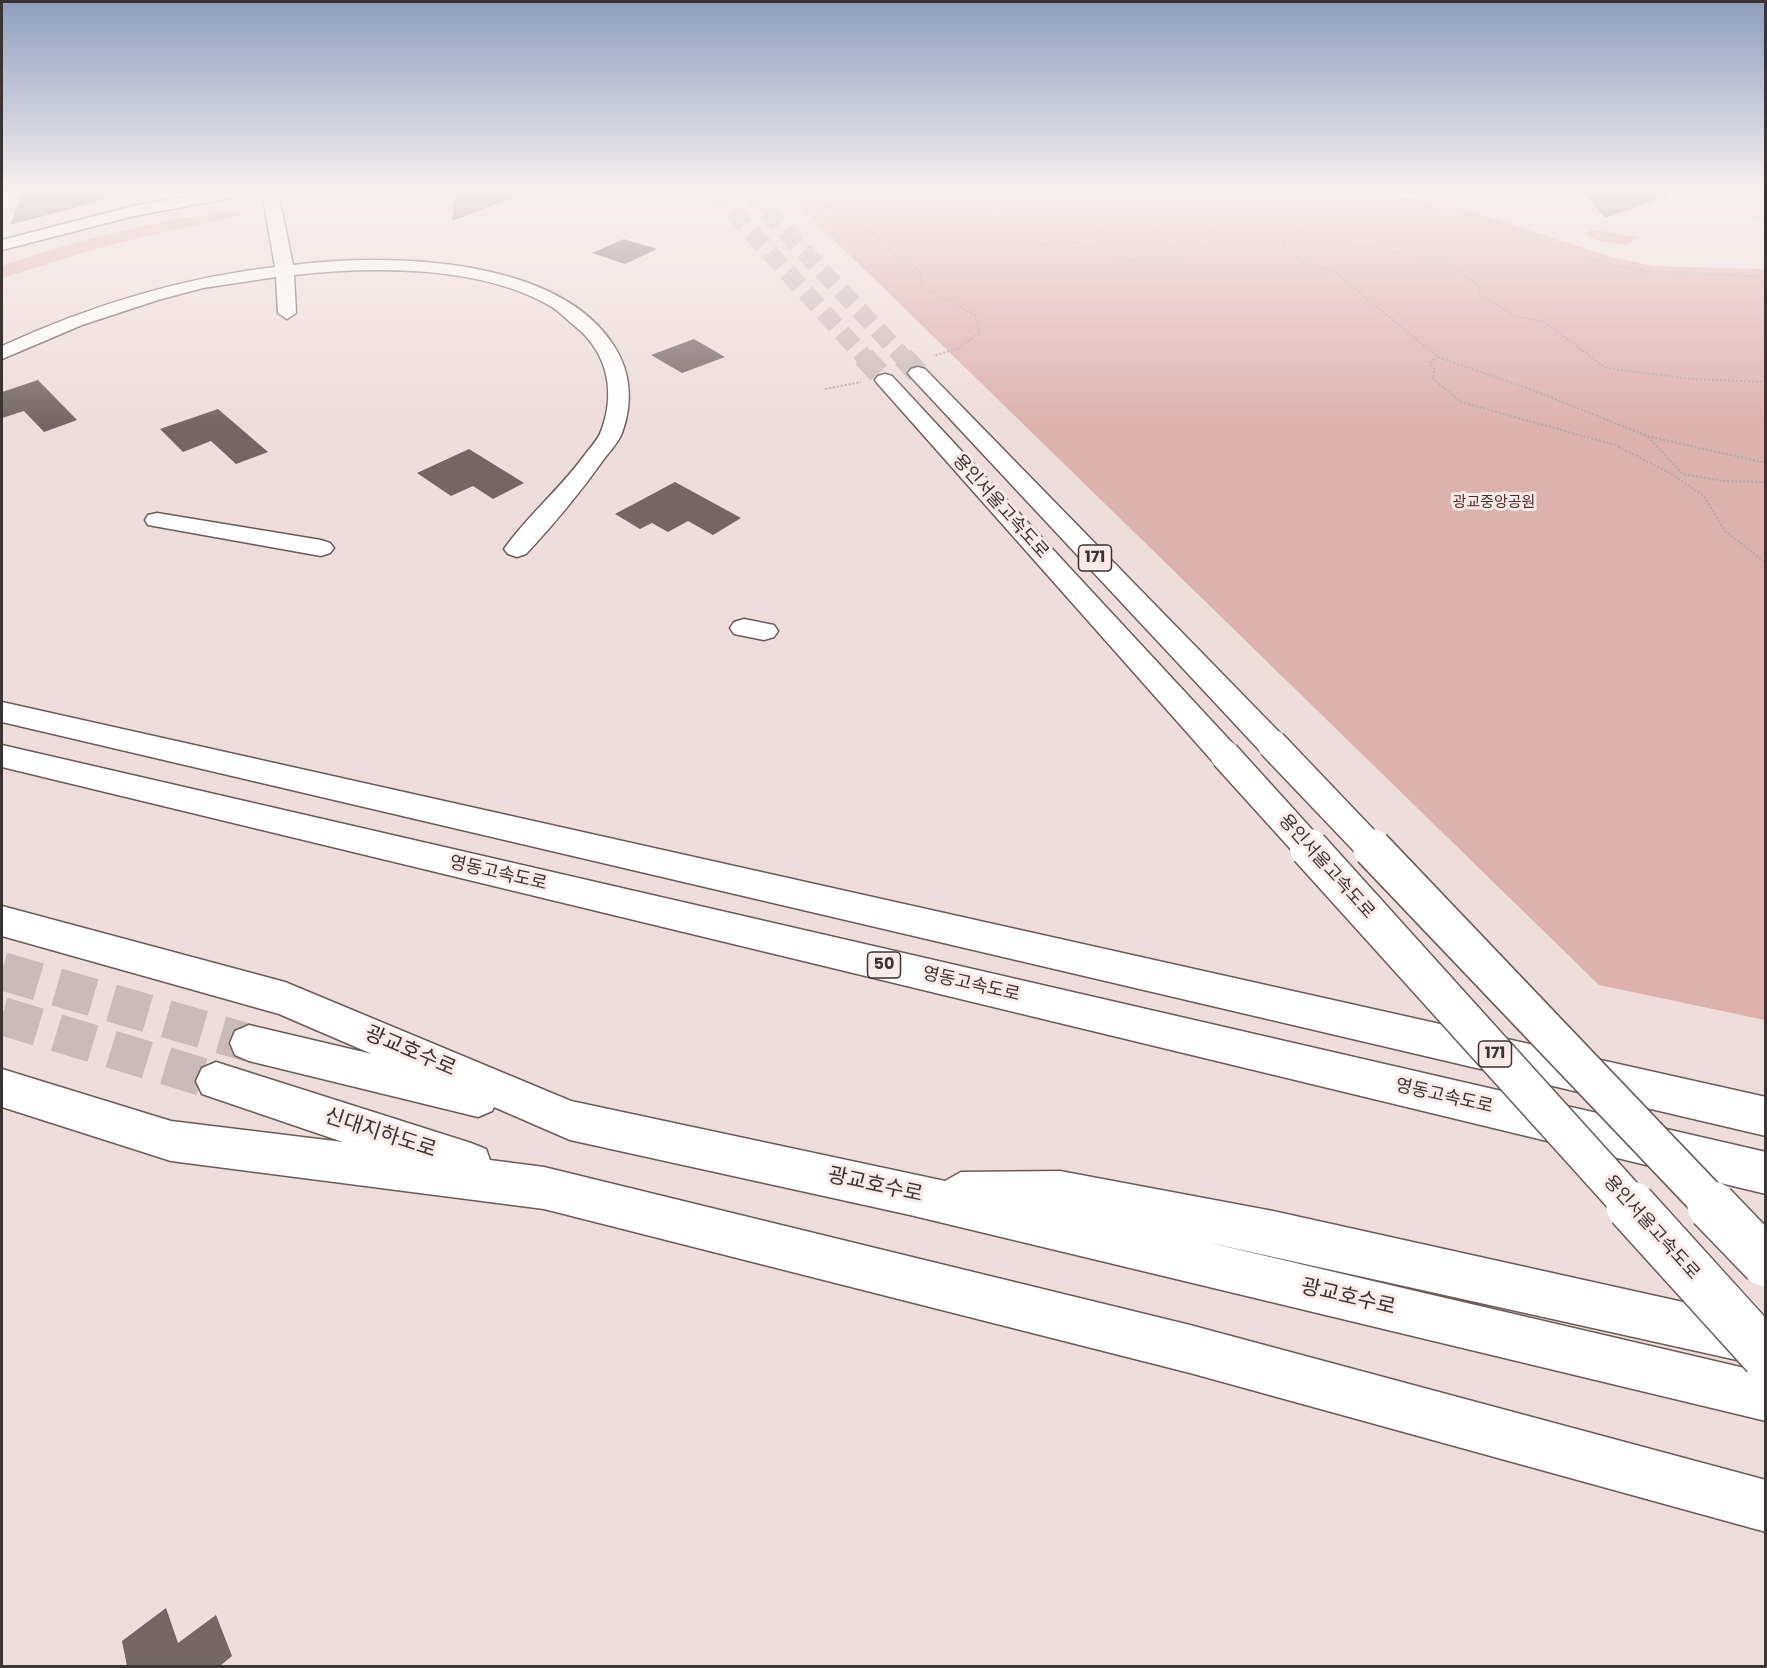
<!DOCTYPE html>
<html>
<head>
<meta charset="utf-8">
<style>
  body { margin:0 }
  #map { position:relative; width:1767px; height:1668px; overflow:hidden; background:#eddddb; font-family:Poppins,sans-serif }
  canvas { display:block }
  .frame { position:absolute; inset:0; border:3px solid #3b3434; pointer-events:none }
</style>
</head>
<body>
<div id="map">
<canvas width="1767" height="1668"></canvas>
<div class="frame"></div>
</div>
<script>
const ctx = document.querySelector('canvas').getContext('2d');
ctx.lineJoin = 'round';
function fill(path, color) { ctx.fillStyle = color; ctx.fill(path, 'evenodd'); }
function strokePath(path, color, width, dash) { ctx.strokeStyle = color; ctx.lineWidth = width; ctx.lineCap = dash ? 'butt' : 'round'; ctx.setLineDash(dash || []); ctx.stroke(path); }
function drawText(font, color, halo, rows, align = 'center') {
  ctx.font = font + ' Poppins,"Noto Sans KR",sans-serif'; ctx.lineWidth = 6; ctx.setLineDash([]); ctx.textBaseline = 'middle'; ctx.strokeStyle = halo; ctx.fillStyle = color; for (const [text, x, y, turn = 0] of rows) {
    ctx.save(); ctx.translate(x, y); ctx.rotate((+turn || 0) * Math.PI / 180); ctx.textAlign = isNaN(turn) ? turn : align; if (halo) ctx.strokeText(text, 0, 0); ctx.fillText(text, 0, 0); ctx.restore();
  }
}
fill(new Path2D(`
  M 785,192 L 1378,192 L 1464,209 L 1611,257 L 1653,266 L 1765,269 L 1765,1020 L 1599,985 Z
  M 228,211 L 245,214 L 109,245 L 2,278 L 2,266 C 76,240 151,222 228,211 Z
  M 1589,229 L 1637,237 L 1627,245 C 1615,243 1596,243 1586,234 Z`), '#ddb1ae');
fill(new Path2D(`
  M 23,192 L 103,192 L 104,200 L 10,225 Z
  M 456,192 L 522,192 L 522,194 L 452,221 Z
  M 1583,192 L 1669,192 L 1669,195 L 1605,218 Z
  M 624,239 L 657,249 L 625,264 L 592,253 Z
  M 694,339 L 725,357 L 682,373 L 651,355 Z
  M 38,380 L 77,420 L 44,432 L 24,411 L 2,418 L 2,392 Z
  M 218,409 L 268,452 L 236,464 L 211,441 L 183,452 L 160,429 Z
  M 469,449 L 524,483 L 493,499 L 473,486 L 451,496 L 417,473 Z
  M 675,482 L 741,518 L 713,535 L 688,521 L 668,532 L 652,523 L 640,529 L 615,514 Z
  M 166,1608 L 178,1643 L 216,1615 L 232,1656 L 220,1666 L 127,1666 L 122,1641 Z`), '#736665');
strokePath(new Path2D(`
  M 715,192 L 866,359
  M 748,192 L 905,359`), '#c9bbba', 18, [18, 9]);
strokePath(new Path2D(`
  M 864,357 L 885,380
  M 903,357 L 918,373`), '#c9bbba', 22, [22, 11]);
strokePath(new Path2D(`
  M 2,971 L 249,1043
  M 2,1016 L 216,1081`), '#c9bbba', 38, [38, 19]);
const minor = new Path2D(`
  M 262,192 L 278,192 L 293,265 C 386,253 558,256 614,346 C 631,372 633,403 622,433 C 618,443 610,451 604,459 C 580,493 554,524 526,554 L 517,557 L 508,554 L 504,549 C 527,516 560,489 584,456 C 589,449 596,442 600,434 C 616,395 609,354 576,327 C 568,321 560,312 552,307 C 482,265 372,266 294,275 L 296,313 L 287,319 L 278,313 L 276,277 L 203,288 L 158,300 L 82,325 L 2,359 L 2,346 C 90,306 179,278 275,267 Z
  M 157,513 L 321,540 L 330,543 L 334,548 L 330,553 L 321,556 L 148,525 L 145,520 L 148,515 Z
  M 744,619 L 774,625 L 778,631 L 774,637 L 764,640 L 734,634 L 730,628 L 734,622 Z`);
const major = new Path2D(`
  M 211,192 L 243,192 L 235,197 L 134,216 L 2,250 L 2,240 L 133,206 Z`);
const highway = new Path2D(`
  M 918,367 L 925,369 L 1283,736 L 1287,744 L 1283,752 L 1272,755 L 1261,752 L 911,377 L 908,373 L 911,369 Z
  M 885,374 L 892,376 L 1236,747 L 1240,755 L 1236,763 L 1225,766 L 1214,763 L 878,384 L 875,380 L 878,376 Z
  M 2,702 L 1766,1097 L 1766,1136 L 2,722 Z
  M 2,745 L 1766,1152 L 1766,1194 L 2,767 Z
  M 2,906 L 285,982 L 571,1101 L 945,1181 L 961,1172 L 1060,1171 L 1273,1211 L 1755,1318 L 1766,1322 L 1766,1360 L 1755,1364 L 1206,1242 L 1766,1373 L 1766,1421 L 910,1215 L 570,1140 L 494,1107 L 492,1111 L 478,1117 L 249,1061 L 235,1055 L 230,1043 L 235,1031 L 249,1025 L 372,1054 L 279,1014 L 2,936 Z
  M 216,1062 L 471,1143 L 486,1149 L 490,1160 L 544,1167 L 1190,1325 L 1766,1480 L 1766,1532 L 1190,1373 L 544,1209 L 171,1161 L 2,1107 L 2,1069 L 171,1121 L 343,1142 L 202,1094 L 196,1081 L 202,1068 Z`);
strokePath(minor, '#6a5c5b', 3);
strokePath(major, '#6a5c5b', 3);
strokePath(highway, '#6a5c5b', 3);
strokePath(new Path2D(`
  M 765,192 L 784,192
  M 809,192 L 854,225 L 870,230 L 894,254 L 912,264 L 919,271 L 922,287 L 975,315 L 980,332 L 959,348 L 933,356
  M 1011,192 L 982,219 L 979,227 L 982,233 C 1011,241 1044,248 1073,243 C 1106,237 1137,195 1170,220 L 1145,245 L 1147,250 L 1158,252 L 1216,229 L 1242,222 L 1260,222 L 1295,227 L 1321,240 L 1437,259 L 1455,268 L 1479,286 L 1479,294 L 1515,316 L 1545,322 L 1606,368 L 1691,379 L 1766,382
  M 1360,192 L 1430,204 L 1481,218 L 1606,264 L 1646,271 L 1766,277
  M 1653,192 L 1681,208 L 1766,218
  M 1449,209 L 1471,192
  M 1321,240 L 1283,241 L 1283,247 L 1300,260 L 1336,273 L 1438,357 L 1535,391 L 1647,436 L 1766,463
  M 1041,243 L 1044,246 L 1092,248 L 1134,261 L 1153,263 L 1170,260 L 1226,238 L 1251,236 L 1283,241
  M 1438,357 L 1430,363 L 1435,370 L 1432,378 L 1461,402 L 1615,445 L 1670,473 L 1704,496 L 1725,531 L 1766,563
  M 825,389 L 861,382
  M 1648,437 L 1683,474 L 1722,481 L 1766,482`), '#b5a8a7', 2, [2, 2]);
fill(minor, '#fff');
fill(major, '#fff');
fill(highway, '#fff');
const highwayBridgeFar2 = new Path2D(`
  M 1272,744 L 1373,850
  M 1225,755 L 1311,850`);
const highwayBridgeFar1 = new Path2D(`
  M 1309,848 L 1633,1207
  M 1372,848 L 1714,1207`);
const highwayBridge = new Path2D(`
  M 1631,1206 L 1766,1355
  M 1712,1206 L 1766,1262`);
strokePath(highwayBridgeFar2, '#6a5c5b', 32, []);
strokePath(highwayBridgeFar1, '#6a5c5b', 41, []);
strokePath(highwayBridge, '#6a5c5b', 52, []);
strokePath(highwayBridgeFar2, '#fff', 29);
strokePath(highwayBridgeFar1, '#fff', 38);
strokePath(highwayBridge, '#fff', 49);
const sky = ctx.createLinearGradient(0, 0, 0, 425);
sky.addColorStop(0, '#8e9ebc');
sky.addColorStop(0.45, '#f7f0ef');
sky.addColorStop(1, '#f7f0ef00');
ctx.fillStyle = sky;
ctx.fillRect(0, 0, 1767, 425);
drawText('15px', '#602626', '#faeae9', [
  ["광교중앙공원",1494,503]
]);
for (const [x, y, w] of [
  [1095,558,33],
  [884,965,33],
  [1495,1054,33]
]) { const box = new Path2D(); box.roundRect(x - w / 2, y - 13, w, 26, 4.5); ctx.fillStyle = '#faeae9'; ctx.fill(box); strokePath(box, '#3b3434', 1.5); }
drawText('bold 16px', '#3b3434', null, [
  ["171",1095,558],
  ["50",884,965],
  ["171",1495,1054]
]);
drawText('18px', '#3b3434', '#faeae9', [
  ["용인서울고속도로",1000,507,48],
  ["용인서울고속도로",1326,867,48],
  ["영동고속도로",498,874,13],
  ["영동고속도로",971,985,13],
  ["영동고속도로",1444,1097,13],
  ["용인서울고속도로",1651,1228,48]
]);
drawText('21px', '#3b3434', '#faeae9', [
  ["광교호수로",410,1052,23],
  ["신대지하도로",380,1134,18],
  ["광교호수로",875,1186,12],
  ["광교호수로",1348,1298,13]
]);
</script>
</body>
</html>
